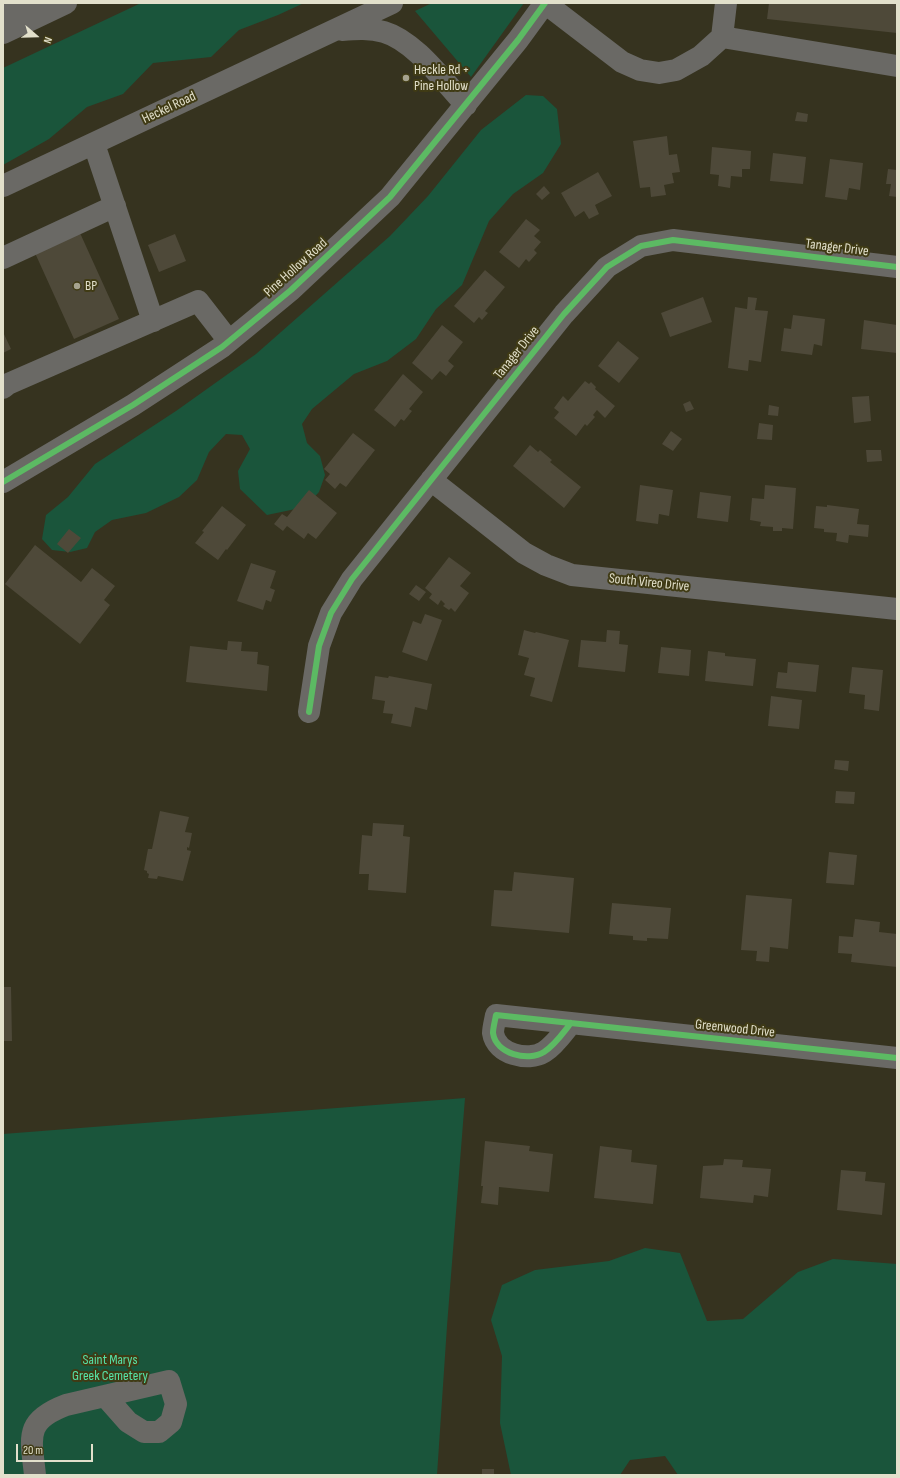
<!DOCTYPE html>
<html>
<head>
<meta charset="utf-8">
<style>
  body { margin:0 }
  #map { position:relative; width:900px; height:1478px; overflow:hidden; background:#36331f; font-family:"Sofia Sans Condensed",sans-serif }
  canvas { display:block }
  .frame { position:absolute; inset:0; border:4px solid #e2e0cb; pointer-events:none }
  .north { position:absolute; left:16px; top:16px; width:40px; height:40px; -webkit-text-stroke:3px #403b15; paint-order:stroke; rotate:110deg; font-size:11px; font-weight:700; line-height:16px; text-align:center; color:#e2e0cb }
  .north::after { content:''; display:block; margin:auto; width:14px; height:18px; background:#e2e0cb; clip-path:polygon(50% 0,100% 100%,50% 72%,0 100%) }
  .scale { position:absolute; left:16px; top:1444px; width:77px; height:18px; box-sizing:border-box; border:2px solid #e2e0cb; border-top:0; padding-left:5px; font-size:12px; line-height:14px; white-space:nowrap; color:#e2e0cb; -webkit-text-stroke:3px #403b15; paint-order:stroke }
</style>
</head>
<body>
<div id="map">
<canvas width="900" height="1478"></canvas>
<div class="frame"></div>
<div class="north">N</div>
<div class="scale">20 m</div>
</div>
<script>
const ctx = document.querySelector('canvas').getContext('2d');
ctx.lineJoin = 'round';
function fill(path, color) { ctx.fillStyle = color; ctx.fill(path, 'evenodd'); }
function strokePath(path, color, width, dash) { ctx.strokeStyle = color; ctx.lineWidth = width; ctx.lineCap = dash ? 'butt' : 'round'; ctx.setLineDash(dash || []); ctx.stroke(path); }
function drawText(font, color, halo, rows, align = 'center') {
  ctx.font = font + ' "Sofia Sans Condensed",sans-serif'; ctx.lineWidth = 4; ctx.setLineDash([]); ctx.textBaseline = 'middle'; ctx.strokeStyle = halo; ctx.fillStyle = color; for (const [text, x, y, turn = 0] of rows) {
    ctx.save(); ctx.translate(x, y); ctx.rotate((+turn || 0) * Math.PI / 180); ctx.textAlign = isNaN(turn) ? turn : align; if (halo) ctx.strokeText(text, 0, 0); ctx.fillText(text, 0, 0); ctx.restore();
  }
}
fill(new Path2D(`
  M 141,3 L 304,3 L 278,15 L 239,30 L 211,57 L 153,63 L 123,94 L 87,107 L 49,139 L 3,165 L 3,68 Z
  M 432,3 L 524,3 L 471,77 L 415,11 Z
  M 526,95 L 543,96 L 557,109 L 561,144 L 543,173 L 513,194 L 489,221 L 462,285 L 436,309 L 416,339 L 387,361 L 354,374 L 312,409 L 302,424 L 307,443 L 320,456 L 325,475 L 319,492 L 305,507 L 267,515 L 240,489 L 238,471 L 250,449 L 242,435 L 226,434 L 209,452 L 197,480 L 179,497 L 146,513 L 112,520 L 95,532 L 87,548 L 70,552 L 52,550 L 42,539 L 46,515 L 68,497 L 95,464 L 176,411 L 256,354 L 390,236 L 428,196 L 481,130 Z
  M 465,1098 L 447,1326 L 437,1475 L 3,1475 L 3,1134 Z
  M 645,1248 L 680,1253 L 707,1321 L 743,1319 L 798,1272 L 833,1259 L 897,1264 L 897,1475 L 678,1475 L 665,1456 L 630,1460 L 620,1475 L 511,1475 L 500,1423 L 502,1356 L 491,1320 L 502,1285 L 535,1270 L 609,1261 Z`), '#1a553b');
fill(new Path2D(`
  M 769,3 L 897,3 L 897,33 L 767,19 Z
  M 797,112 L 808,114 L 807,122 L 795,121 Z
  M 667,136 L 669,155 L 677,154 L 680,172 L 672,173 L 674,183 L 664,185 L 666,195 L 651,197 L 650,187 L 640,188 L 633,141 Z
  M 712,147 L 751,151 L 750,169 L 742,169 L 742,177 L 731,176 L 730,188 L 718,186 L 719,175 L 710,174 Z
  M 773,153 L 806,157 L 803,184 L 770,181 Z
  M 830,159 L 863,163 L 860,190 L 849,188 L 847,200 L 825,197 Z
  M 888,169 L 897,170 L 897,197 L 889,196 L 891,184 L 886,184 Z
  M 598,172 L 612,196 L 595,205 L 599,214 L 589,219 L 584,211 L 575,217 L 561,193 Z
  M 544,186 L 550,193 L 542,200 L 536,194 Z
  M 526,219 L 540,230 L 534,236 L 541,242 L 534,250 L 537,253 L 529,262 L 526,259 L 519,268 L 499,252 Z
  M 80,233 L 119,319 L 74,339 L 35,253 Z
  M 175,234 L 186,261 L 159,272 L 148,245 Z
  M 485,270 L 505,287 L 485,311 L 488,313 L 482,320 L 479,317 L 474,323 L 454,306 Z
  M 703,297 L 712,322 L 670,337 L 661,313 Z
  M 748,297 L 757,298 L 755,310 L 768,311 L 761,362 L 749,360 L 748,371 L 728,368 L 735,307 L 747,309 Z
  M 793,315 L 825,319 L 822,346 L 814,344 L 812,355 L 781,351 L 784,328 L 791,329 Z
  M 864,320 L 897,325 L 897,353 L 861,349 Z
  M 442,325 L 463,342 L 448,361 L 454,366 L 446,376 L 440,371 L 432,380 L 412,363 Z
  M 3,332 L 11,349 L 3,353 Z
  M 618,341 L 639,358 L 619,383 L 598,366 Z
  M 403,374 L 423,392 L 409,409 L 412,411 L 404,421 L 401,419 L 395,427 L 374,410 Z
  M 585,381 L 589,384 L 591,382 L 596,387 L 595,389 L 615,406 L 605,418 L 597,410 L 593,415 L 595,417 L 587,426 L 585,424 L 576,436 L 554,418 L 559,412 L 554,408 L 563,396 L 568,401 Z
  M 869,396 L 871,421 L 854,423 L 852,397 Z
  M 690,401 L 694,409 L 686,412 L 683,404 Z
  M 769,405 L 779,407 L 778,416 L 768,415 Z
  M 759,423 L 773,425 L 772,440 L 757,439 Z
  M 671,431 L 682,439 L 673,451 L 662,444 Z
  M 353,433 L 375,450 L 346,487 L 340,483 L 335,489 L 325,480 L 330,474 L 324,469 Z
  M 530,445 L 538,452 L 540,450 L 552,460 L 550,462 L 581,487 L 564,508 L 513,466 Z
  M 866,450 L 881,450 L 882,461 L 867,462 Z
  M 640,485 L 673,490 L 669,516 L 659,514 L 658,524 L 636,521 Z
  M 765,485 L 796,488 L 793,529 L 782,528 L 782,531 L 773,531 L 773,527 L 760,526 L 761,522 L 750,520 L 752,498 L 764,499 Z
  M 309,490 L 337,513 L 316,539 L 308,533 L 304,539 L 287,526 L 283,531 L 274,524 L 282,514 L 287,517 Z
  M 700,492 L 731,496 L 728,522 L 697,518 Z
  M 827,505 L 859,509 L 857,524 L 869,525 L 868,537 L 849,535 L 848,543 L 836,541 L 837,533 L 824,532 L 824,529 L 814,528 L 816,506 L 827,507 Z
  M 222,506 L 246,525 L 227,550 L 226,549 L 218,560 L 195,543 L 204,532 L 202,531 Z
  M 69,529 L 81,538 L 68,553 L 57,544 Z
  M 35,545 L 81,582 L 92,568 L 115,586 L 104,600 L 110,605 L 80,644 L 5,584 Z
  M 449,557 L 471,573 L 460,586 L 469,593 L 455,612 L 451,608 L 449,610 L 443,606 L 445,604 L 441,600 L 438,605 L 429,598 L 432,594 L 425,588 Z
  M 251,563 L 276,571 L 270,588 L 275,590 L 271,602 L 266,600 L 263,610 L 237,601 Z
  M 416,585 L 426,592 L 419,601 L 409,594 Z
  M 425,614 L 442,620 L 427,661 L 402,652 L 413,621 L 421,624 Z
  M 524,630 L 535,633 L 536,632 L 569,640 L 552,702 L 530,696 L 535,678 L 524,675 L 529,658 L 518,655 Z
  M 607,630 L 620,631 L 619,644 L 628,645 L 625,672 L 578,667 L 581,640 L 606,642 Z
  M 228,641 L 242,642 L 241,651 L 258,652 L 257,664 L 269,666 L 267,691 L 186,682 L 190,646 L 227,650 Z
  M 661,647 L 691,650 L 689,676 L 658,673 Z
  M 708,651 L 725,653 L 725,656 L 756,659 L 753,686 L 705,681 Z
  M 788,662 L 819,665 L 816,692 L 776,688 L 778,672 L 787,673 Z
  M 852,667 L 883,670 L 879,711 L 864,709 L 865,695 L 849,693 Z
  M 375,676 L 388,678 L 389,676 L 432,684 L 427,710 L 415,707 L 411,727 L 391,723 L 393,714 L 383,713 L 385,701 L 372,699 Z
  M 771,696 L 802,700 L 799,729 L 768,726 Z
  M 835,760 L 849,761 L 848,771 L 834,769 Z
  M 836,791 L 855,792 L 854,804 L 835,803 Z
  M 160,811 L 189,817 L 185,832 L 192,833 L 189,848 L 187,847 L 187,850 L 191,851 L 183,881 L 158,876 L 157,879 L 148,878 L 149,874 L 147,873 L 147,871 L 144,870 L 148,849 L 152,849 Z
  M 373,823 L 404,825 L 403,836 L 410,837 L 406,893 L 368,890 L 369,874 L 359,874 L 362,835 L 372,836 Z
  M 829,852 L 857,855 L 854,885 L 826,883 Z
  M 514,872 L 574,878 L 569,933 L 491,926 L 494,890 L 512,891 Z
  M 746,895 L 792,899 L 788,949 L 770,947 L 769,962 L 756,961 L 757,951 L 741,950 Z
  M 612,903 L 671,908 L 668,939 L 647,938 L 647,941 L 633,940 L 633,936 L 609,934 Z
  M 855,919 L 880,922 L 879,932 L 897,934 L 897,967 L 851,962 L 852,954 L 838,953 L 839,936 L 853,937 Z
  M 3,987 L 11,987 L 12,1041 L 3,1041 Z
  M 485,1141 L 530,1146 L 529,1151 L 553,1154 L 549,1192 L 499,1187 L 498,1205 L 481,1203 L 483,1186 L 481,1186 Z
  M 600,1146 L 632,1150 L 631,1162 L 657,1165 L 653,1204 L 594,1198 Z
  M 724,1159 L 743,1160 L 742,1167 L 771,1169 L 768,1197 L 754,1195 L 753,1203 L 700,1198 L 703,1166 L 723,1165 Z
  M 841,1170 L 866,1172 L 865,1181 L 885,1183 L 882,1215 L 837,1210 Z
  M 482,1469 L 494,1469 L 494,1475 L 482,1475 Z`), '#4e4939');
strokePath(new Path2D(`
  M 545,3 L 622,62 L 640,70 L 659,73 L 676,70 L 701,56 L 722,37 L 897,66
  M 3,14 L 27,3
  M 342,30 C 356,29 370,28 384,32 C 415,41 444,82 466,105
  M 3,33 L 66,3
  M 722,37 L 726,3
  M 94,144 L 153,321
  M 3,186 L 392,3
  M 3,258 L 115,206
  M 3,388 L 8,384 L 198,301 L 229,341
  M 431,480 L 524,553 L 546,565 L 572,575 L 897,609
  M 3,482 L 133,405 L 222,347 L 291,290 L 390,197 L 518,40 L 545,3
  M 309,712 L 319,646 L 331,613 L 352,579 L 564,314 L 607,267 L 641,246 L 673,240 L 897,267
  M 571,1023 C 563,1033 555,1045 544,1052 C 528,1062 496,1054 493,1033 C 493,1028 495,1021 496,1015 L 897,1058
  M 35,1475 C 31,1437 24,1421 66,1405 L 169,1381 L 176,1404 L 171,1422 L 159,1432 L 144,1432 L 128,1422 L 105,1396`), '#6a6965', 22);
strokePath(new Path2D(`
  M 3,482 L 133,405 L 222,347 L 291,290 L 390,197 L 518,40 L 545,3
  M 309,712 L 319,646 L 331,613 L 352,579 L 564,314 L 607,267 L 641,246 L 673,240 L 897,267
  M 571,1023 C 563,1033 555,1045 544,1052 C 528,1062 496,1054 493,1033 C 493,1028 495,1021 496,1015 L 897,1058`), '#5cba63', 6);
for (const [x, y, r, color] of [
  [406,78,4,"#a6a38f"],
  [77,286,4,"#a6a38f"]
]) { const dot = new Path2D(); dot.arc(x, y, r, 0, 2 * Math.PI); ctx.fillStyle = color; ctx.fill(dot); strokePath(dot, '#403b15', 1.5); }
drawText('14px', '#e2e0cb', '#403b15', [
  ["Heckle Rd +",414,70],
  ["Pine Hollow",414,86],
  ["BP",85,286]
], 'left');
drawText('14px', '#e2e0cb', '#403b15', [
  ["Heckel Road",169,108,-25],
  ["Tanager Drive",837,248,7],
  ["Pine Hollow Road",296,268,-42],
  ["Tanager Drive",517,353,-51],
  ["South Vireo Drive",649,583,6],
  ["Greenwood Drive",735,1029,6]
]);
drawText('14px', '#56e3a8', '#403b15', [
  ["Saint Marys",110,1360],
  ["Greek Cemetery",110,1376]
]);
</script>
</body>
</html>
